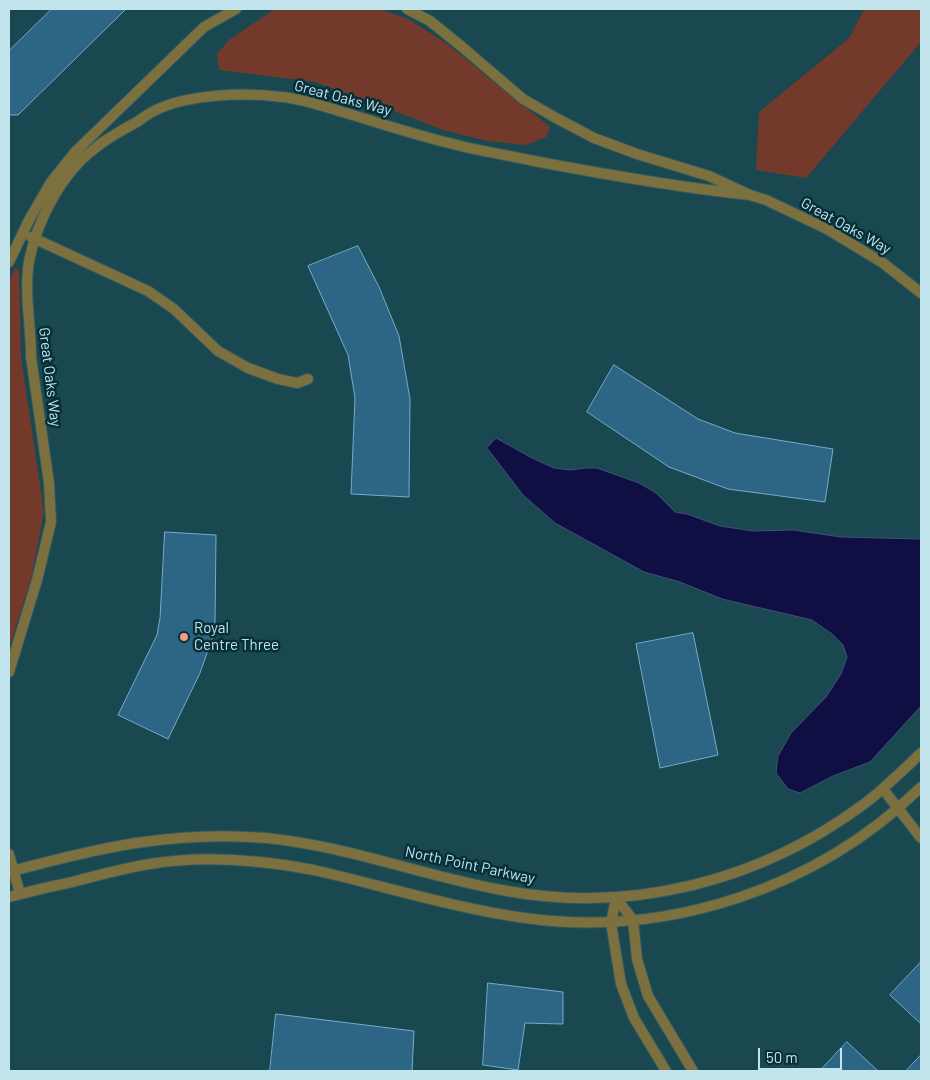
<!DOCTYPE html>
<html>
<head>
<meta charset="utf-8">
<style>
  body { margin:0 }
  #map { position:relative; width:930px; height:1080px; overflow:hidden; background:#123a42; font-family:Barlow,sans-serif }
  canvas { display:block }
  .frame { position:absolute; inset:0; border:10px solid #c2e4ed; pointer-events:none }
  .scale { position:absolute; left:758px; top:1048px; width:84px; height:22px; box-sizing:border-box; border:2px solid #c2e4ed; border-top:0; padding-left:6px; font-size:15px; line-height:18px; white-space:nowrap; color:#c2e4ed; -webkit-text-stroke:4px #062f38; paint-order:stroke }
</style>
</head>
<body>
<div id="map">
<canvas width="930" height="1080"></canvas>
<div class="frame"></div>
<div class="scale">50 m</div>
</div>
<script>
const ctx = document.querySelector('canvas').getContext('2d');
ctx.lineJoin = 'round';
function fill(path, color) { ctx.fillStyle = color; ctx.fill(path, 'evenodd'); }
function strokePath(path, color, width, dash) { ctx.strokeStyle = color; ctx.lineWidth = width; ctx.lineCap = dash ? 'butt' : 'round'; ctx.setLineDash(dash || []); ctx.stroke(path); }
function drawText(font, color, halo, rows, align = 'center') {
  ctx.font = font + ' Barlow,sans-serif'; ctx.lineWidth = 5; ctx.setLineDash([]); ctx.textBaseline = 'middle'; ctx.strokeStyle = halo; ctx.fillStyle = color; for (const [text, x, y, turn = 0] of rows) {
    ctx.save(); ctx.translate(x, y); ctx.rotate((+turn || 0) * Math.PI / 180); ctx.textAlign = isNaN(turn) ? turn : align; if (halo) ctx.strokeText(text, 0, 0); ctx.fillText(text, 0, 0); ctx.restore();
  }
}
fill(new Path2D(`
  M 9,9 L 864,9 L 849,38 L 759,112 L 805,178 L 921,42 L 921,1071 L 9,1071 Z`), '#194851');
fill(new Path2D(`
  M 275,9 L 380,9 L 408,19 L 446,43 L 550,127 L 546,137 L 526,145 L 487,141 L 443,130 L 371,102 L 315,82 L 219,70 L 217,54 L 229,40 Z
  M 864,9 L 921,9 L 921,42 L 806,178 L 756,170 L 759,112 L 849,38 Z
  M 15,268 L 19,269 L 21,357 L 44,512 L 31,579 L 9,648 L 9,282 Z`), '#733a2c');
const water = new Path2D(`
  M 496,438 L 532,458 L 554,468 L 571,470 L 585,468 L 597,468 L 639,483 L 656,493 L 675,512 L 687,514 L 720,526 L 753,531 L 793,530 L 841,537 L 921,539 L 921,706 L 870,762 L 833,776 L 800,793 L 788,789 L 776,773 L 778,756 L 791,733 L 826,697 L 841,674 L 847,657 L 843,645 L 832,634 L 812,620 L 722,599 L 680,582 L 644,572 L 555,523 L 523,495 L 487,448 Z`);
fill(water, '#100f43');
strokePath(water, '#454f76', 1);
const building = new Path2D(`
  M 52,9 L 126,9 L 18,115 L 9,115 L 9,51 Z
  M 358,246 L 379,287 L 399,336 L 410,399 L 409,497 L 351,494 L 355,398 L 348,355 L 308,266 Z
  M 614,365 L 698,419 L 735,433 L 833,449 L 825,502 L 728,489 L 669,467 L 587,412 Z
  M 165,532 L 216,535 L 215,624 L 212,639 L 200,673 L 168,739 L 118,715 L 157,635 L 160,618 Z
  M 693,633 L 718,755 L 660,768 L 636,644 Z
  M 921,962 L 921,1024 L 890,995 Z
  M 488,983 L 563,992 L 563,1024 L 525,1023 L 518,1070 L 483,1065 Z
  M 276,1014 L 414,1031 L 412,1071 L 270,1071 Z
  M 847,1042 L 878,1071 L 820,1071 Z
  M 921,1055 L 921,1071 L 906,1071 Z`);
fill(building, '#2d6584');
strokePath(building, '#74acce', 1);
const minor = new Path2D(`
  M 407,9 L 430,21 L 461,46 L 523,99 L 556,118 L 594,138 L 637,154 L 709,176 L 750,195 L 766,200 L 827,229 L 883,263 L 921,293
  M 31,237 L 148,291 L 174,309 L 218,351 L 248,368 L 278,379 L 297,383 L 308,379
  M 9,262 L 29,220 L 51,182 L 75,152 L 204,27 L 236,9
  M 9,672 L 37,580 L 51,522 L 49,483 L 31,357 C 31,325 24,294 29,261 C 37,221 61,174 94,149 C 107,138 122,130 137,122 C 143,118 149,113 156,110 C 189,94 245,92 282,97 C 302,99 320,105 339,111 C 377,122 415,135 453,144 C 478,151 504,154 529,160 C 602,174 676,187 750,195
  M 883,789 L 921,838
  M 9,854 L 20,894
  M 616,898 L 633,920 L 637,959 L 648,996 L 693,1071
  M 616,898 L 611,923 L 621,984 L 634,1018 L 666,1071`);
const tertiary = new Path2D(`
  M 9,872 C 97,848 174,830 266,838 C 348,846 426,877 507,891 C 633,914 762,880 864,804 C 884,789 903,770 921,753
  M 9,897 C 28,892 48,887 68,883 C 96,876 123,868 150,864 C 204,855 261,860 314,870 C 384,886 454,908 525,918 C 668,938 818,888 921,787`);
strokePath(minor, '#325961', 12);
strokePath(tertiary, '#325961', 12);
strokePath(minor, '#7c703f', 10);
strokePath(tertiary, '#7c703f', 10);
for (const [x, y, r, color] of [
  [184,637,5,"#f49e88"]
]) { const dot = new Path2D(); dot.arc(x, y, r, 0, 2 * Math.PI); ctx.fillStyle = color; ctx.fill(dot); strokePath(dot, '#062f38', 2); }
drawText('15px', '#c2e4ed', '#062f38', [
  ["Great Oaks Way",343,98,15],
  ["Great Oaks Way",846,226,29],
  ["Great Oaks Way",50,377,83],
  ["North Point Parkway",470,865,12]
]);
drawText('15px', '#c2e4ed', '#062f38', [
  ["Royal",194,628],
  ["Centre Three",194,645]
], 'left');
</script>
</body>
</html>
